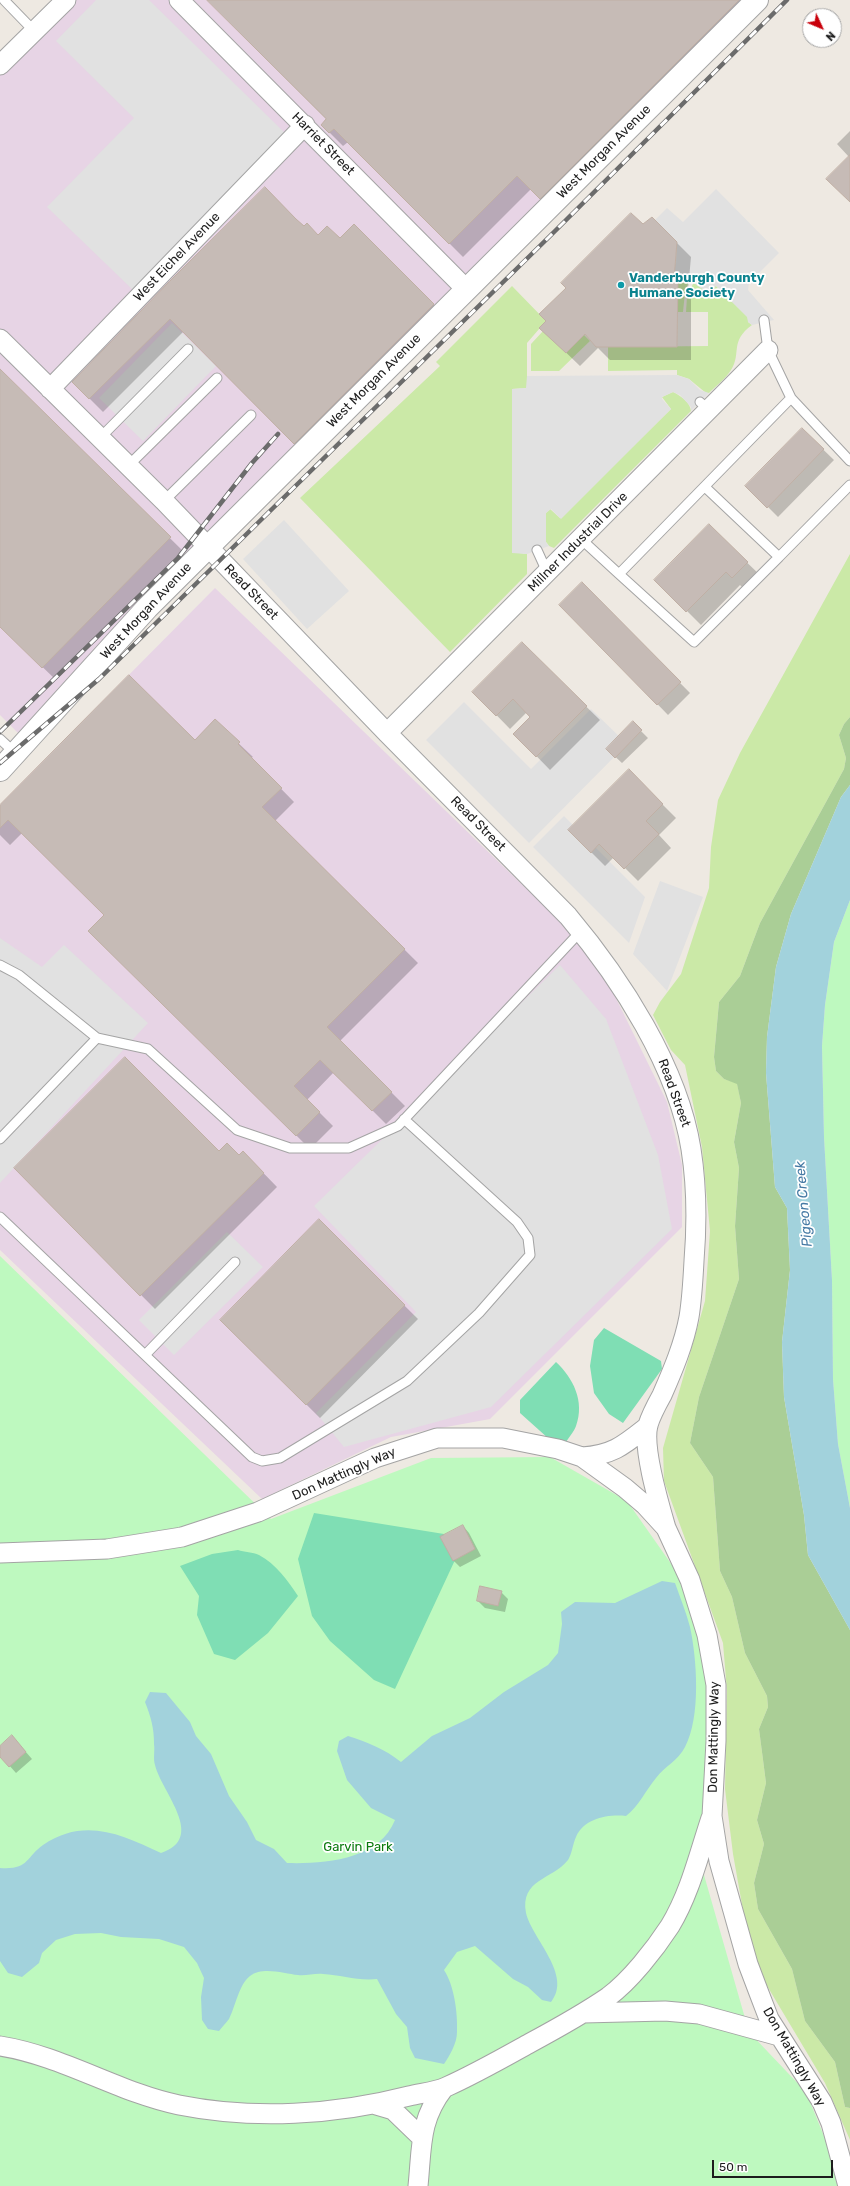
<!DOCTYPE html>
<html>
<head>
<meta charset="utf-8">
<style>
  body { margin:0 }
  #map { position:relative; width:850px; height:2186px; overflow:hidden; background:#eee9e2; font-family:Rubik,sans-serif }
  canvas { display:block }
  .north { position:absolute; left:802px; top:8px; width:40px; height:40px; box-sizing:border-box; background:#fff; border:1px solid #a5a5a5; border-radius:50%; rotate:134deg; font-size:11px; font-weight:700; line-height:16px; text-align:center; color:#1d1d1d }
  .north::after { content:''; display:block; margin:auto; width:14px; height:18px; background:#c9000b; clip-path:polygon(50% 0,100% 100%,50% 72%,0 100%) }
  .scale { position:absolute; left:712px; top:2160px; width:121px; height:18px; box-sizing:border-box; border:2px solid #1d1d1d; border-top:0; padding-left:5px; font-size:12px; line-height:14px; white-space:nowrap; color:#1d1d1d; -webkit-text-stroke:3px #fff; paint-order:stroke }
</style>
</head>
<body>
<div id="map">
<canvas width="850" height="2186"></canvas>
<div class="north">N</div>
<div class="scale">50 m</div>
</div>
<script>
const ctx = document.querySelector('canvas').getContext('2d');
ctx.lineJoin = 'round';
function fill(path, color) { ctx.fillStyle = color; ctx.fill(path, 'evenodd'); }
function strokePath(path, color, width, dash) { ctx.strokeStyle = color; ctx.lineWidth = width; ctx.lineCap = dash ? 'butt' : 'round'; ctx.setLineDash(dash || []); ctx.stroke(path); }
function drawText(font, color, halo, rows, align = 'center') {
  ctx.font = font + ' Rubik,sans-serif'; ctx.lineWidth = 3.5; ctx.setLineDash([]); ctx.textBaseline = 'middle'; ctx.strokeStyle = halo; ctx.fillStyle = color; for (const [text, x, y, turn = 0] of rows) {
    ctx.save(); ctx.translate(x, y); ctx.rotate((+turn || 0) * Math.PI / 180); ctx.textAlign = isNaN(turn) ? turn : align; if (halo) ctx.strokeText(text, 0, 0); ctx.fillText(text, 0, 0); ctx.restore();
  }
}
fill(new Path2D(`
  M 67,0 L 756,0 L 26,741 L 0,715 L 0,66 Z
  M 215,588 L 564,925 L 607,980 L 667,1102 L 682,1165 L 682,1227 L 490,1419 L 391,1437 L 262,1499 L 0,1250 L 0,805 Z`), '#e7d4e5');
fill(new Path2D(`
  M 678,279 L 689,280 L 685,293 L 683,312 L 678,312 Z
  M 694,282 L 708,293 L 715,285 L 748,317 L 748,322 L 752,325 C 729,342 742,353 731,370 C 726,378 716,386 709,393 L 706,393 L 689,379 L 677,375 L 677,370 L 608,371 L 608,347 L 708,346 L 708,312 L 686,312 L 687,296 Z
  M 512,286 L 546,321 L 527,343 L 527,388 L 512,389 L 512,552 L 527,554 L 527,574 L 450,652 L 300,498 L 440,366 L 436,362 Z
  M 543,331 L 584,335 L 590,341 L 559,371 L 531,371 L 531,344 Z
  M 673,392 C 681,396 690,402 691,411 L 554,548 L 549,546 L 546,542 L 546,513 L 550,509 L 560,518 L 671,409 L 662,397 Z
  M 850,554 L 850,717 L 844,724 L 839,735 L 846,758 L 844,769 L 760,923 L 740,976 L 719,1002 L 714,1057 L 716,1071 L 724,1079 L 737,1083 L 741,1103 L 734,1142 L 739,1168 L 735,1226 L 739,1279 L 699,1397 L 690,1443 L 713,1477 L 720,1571 L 732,1597 L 745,1653 L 767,1696 L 768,1707 L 759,1729 L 766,1783 L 757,1820 L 764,1844 L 754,1883 L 758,1909 L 792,1969 L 805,2021 L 835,2062 L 845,2107 L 850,2108 L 850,2140 L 825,2083 L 757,1969 L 746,1927 L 733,1854 L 725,1789 L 727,1691 L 723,1643 L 664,1481 L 663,1448 L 705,1301 L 710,1231 L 702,1147 L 685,1065 L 671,1050 L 653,1015 L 660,1002 L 681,974 L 709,888 L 711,847 L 718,800 L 740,753 Z`), '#cbe9a7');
fill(new Path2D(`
  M 850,717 L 850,785 L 841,797 L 791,914 L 776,967 L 767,1037 L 766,1073 L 775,1187 L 787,1208 L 790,1270 L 782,1342 L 784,1397 L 804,1515 L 808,1555 L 850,1630 L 850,2108 L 845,2107 L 835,2062 L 805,2021 L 792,1969 L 758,1909 L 754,1883 L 764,1844 L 757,1820 L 766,1783 L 759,1729 L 768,1707 L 767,1696 L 745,1653 L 732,1597 L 720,1571 L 713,1477 L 690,1443 L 699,1397 L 739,1279 L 735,1226 L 739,1168 L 734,1142 L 741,1103 L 737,1084 L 724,1079 L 716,1071 L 714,1057 L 719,1002 L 740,976 L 760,923 L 844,769 L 846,758 L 839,735 L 844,724 Z`), '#aace96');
fill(new Path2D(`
  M 850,900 L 850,1508 L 838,1444 L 833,1379 L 832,1280 L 824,1137 L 822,1046 L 825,1005 L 834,942 Z
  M 0,1256 L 271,1519 L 431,1458 L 550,1457 L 627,1501 L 686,1585 L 705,1663 L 709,1747 L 698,1854 L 749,2032 L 806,2092 L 837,2168 L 839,2186 L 0,2186 Z`), '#bef9bf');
fill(new Path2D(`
  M 604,1328 L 661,1361 L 662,1369 L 623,1423 L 609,1414 L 594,1393 L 590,1366 L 594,1340 Z
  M 556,1362 C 573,1378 585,1401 576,1426 C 574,1432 568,1438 565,1444 L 549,1439 L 520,1413 L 520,1400 Z
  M 314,1513 L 444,1534 L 455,1560 L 395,1689 L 374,1680 L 330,1641 L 312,1616 L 298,1559 Z
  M 238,1550 C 244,1552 253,1552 259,1555 C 276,1564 288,1581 298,1596 L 268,1633 L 235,1660 L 214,1654 L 197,1615 L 199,1596 L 180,1566 L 212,1554 Z`), '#7fdeb4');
fill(new Path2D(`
  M 96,0 L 149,0 L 286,134 L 133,290 L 47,207 L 134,118 L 56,41 Z
  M 716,189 L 779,253 L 749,283 L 748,290 L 774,320 L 752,325 L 748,322 L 747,317 L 716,286 L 708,293 L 688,279 L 672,278 L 672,264 L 676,264 L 677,242 L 655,220 L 667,208 L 683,222 Z
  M 172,323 L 216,366 L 143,441 L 99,398 Z
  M 677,375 L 689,379 L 700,390 L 709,393 L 691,411 L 691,407 L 680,395 L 673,392 L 662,397 L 662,399 L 671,409 L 561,519 L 551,509 L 546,513 L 546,542 L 549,546 L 527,554 L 512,553 L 512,389 L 526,388 L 527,376 Z
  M 284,520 L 349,591 L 307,629 L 243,559 Z
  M 464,702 L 531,769 L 591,709 L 627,744 L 529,843 L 426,740 Z
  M 564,816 L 645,897 L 629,943 L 533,847 Z
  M 660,881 L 703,897 L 667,991 L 633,954 Z
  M 0,938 L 42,967 L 64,945 L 148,1023 L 0,1183 Z
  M 560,965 L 606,1019 L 658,1155 L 672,1229 L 491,1407 L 344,1447 L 316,1413 L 416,1312 L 314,1206 Z
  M 227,1232 L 263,1267 L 174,1355 L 139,1320 Z`), '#e1e1e1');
fill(new Path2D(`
  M 850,785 L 850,900 L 834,942 L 825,1005 L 822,1046 L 824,1137 L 832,1280 L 833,1379 L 838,1444 L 850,1508 L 850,1630 L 808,1555 L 804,1515 L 784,1397 L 782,1342 L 790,1270 L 787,1208 L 775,1187 L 766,1073 L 767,1037 L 776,967 L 791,914 L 841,797 Z
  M 662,1581 L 675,1583 C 680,1597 686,1612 690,1627 C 697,1659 701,1717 685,1747 C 678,1761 665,1766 656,1778 C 645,1791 640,1805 626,1816 C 609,1814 584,1818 576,1837 C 573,1843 572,1854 568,1860 C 552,1880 520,1879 526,1913 C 532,1939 573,1975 551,2002 L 542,2000 L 528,1987 L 513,1979 L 475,1946 L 457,1952 L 444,1970 C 454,1985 458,2013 457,2032 C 457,2043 450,2055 444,2064 L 415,2058 L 410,2048 L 407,2027 L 396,2014 L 377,1979 C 358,1981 341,1975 323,1974 C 315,1973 306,1976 298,1975 C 285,1974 263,1966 250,1976 C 239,1984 235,2008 229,2019 C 226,2023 222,2027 219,2031 L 208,2029 L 202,2020 L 201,1997 L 204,1978 L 197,1963 L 184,1947 L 159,1939 L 121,1937 L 101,1933 L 75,1934 L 56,1940 L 42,1953 L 39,1963 L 22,1977 L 8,1973 L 0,1961 L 0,1868 C 29,1870 25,1858 43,1845 C 84,1817 121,1834 161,1853 C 207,1838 162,1793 155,1765 C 153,1759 155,1750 154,1744 C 154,1728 151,1717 145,1702 L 150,1692 L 166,1693 L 190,1722 L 196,1736 L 211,1754 L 229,1796 L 247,1822 L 256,1840 L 274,1849 L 287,1863 C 325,1864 379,1860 395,1820 L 371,1808 L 347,1780 L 337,1751 L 339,1741 L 348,1736 C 367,1742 385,1749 401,1762 L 432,1736 L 470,1718 L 504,1692 L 548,1665 L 558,1653 L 562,1624 L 561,1612 L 575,1602 L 615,1603 Z`), '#a2d2dc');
fill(new Path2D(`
  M 209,0 L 758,0 L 554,212 L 531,189 L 463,257 L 348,142 L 343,146 L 322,125 L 328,119 Z
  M 850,131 L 850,201 L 849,157 L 837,144 Z
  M 652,218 L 691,257 L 688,290 L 691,294 L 691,360 L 610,360 L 598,348 L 580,366 L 554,341 Z
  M 354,225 L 447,318 L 308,456 L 184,331 L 103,412 L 73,382 L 304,227 L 318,236 L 340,240 Z
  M 0,371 L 183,551 L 56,680 L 0,626 Z
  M 802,429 L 834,460 L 778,517 L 747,486 Z
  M 709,526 L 761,576 L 746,591 L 740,585 L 701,625 L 656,580 Z
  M 582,584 L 690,693 L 668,715 L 561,605 Z
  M 522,644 L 600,720 L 550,770 L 515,734 L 532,717 L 527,712 L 510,729 L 474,692 Z
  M 215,721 L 253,757 L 251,758 L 294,802 L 275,821 L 418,963 L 340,1041 L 405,1106 L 386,1124 L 334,1072 L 307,1100 L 333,1126 L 310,1149 L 90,931 L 105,915 L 22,833 L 10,845 L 0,835 L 0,806 L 195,742 Z
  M 633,723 L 648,738 L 622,763 L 607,749 Z
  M 629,771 L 676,818 L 659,835 L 671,848 L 638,881 L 614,857 L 605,866 L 569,830 Z
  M 219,1152 L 239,1156 L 243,1152 L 277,1187 L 155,1309 L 15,1168 Z
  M 319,1221 L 418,1319 L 320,1418 L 221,1320 Z
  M 463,1526 L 469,1533 L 481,1556 L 460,1567 L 453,1560 Z
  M 501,1592 L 508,1599 L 505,1612 L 485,1608 L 478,1601 Z
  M 18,1743 L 32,1759 L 16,1773 L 0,1755 L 0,1747 Z`), '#0003');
const building = new Path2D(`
  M 207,0 L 739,0 L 540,199 L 517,176 L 449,244 L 334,129 L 329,133 L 321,125 L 326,119 Z
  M 850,155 L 850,202 L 826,179 Z
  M 265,187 L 296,219 L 304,226 L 307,223 L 318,235 L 327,226 L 340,238 L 354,224 L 434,304 L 294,444 L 170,319 L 89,399 L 72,382 L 169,282 Z
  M 631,213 L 643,224 L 652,217 L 677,242 L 674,279 L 678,279 L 677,347 L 596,347 L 585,334 L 566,353 L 539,328 L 546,321 L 539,314 L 566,288 L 561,283 Z
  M 0,369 L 171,537 L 42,668 L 0,627 Z
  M 802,428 L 824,449 L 767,508 L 745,486 Z
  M 709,524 L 748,562 L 732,578 L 726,572 L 686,612 L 654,580 Z
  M 582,582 L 681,682 L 657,705 L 559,605 Z
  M 522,642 L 587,706 L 536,757 L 513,734 L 530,717 L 513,699 L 496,716 L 472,692 Z
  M 129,675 L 195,740 L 215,719 L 240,742 L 238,744 L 282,788 L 262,807 L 405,949 L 327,1027 L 392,1092 L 372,1111 L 320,1060 L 294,1086 L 320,1112 L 296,1136 L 88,931 L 104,915 L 8,820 L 0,828 L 0,805 Z
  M 633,721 L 642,730 L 615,758 L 606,749 Z
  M 629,769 L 663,804 L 646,821 L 659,834 L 624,869 L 599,844 L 591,853 L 568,830 Z
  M 125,1057 L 219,1151 L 227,1143 L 239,1155 L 243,1151 L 264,1173 L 140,1296 L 14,1168 Z
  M 319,1219 L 405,1305 L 306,1405 L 220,1320 Z
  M 463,1525 L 475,1549 L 453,1561 L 440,1537 Z
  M 480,1586 L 502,1591 L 498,1606 L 477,1601 Z
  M 12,1735 L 26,1752 L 9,1767 L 0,1757 L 0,1746 Z`);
fill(building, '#c6bbb6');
strokePath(building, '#c0afa4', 1);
const service = new Path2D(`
  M 4,0 L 34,31
  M 791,398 L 850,461
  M 700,402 L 709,410
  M 100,438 L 188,349
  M 128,466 L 217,378
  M 705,487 L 779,557 L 850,485
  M 164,501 L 251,415
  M 581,539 L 619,574 L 791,398 L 768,350 L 764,320
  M 537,550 L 547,572
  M 619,574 L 694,642 L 779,557
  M 0,739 L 15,753
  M 0,965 L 19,975 L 97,1038 L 148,1049 L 237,1130 L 290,1148 L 349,1148 L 398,1126 L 581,931
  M 0,1139 L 97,1038
  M 0,1217 L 252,1457 L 262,1461 L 280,1458 L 407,1381 L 479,1313 L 530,1255 L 528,1238 L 517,1222 L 404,1119
  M 145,1355 L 235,1262`);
const minor = new Path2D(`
  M 179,0 L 466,289
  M 0,65 L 66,0
  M 0,339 L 164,501 L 387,733 L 568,916 C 621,979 678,1067 691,1149 C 697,1187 697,1224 694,1261 C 693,1280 692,1299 689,1317 C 684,1344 673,1370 662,1395 C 657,1404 651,1415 648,1425 C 642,1448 659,1504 666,1528
  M 50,389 L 305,125
  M 387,733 L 768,350
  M 582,1457 C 613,1455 624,1445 648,1426
  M 0,1553 L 107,1549 L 182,1537 L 258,1512 L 375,1458 L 437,1438 L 503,1438 L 558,1449 L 582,1457 L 625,1488 L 645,1505 L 666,1528 L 690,1580 L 707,1635 L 716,1685 L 716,1741 L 712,1816 L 719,1861 L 748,1964 L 759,1993 L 769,2019 L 822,2102 L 831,2123 L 848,2186
  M 583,2013 L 665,2011 L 699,2014 L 779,2036
  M 0,2046 C 63,2056 117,2092 179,2105 C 254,2120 335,2115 409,2096 C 421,2093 435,2092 446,2087 C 475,2074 503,2058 530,2043 C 556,2029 583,2014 608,1997 C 630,1981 655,1949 670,1926 C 690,1893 699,1854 711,1818
  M 376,2105 L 393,2110 L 421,2137
  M 418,2186 C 422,2147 419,2120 444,2088`);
const tertiary = new Path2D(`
  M 0,770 L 147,608 L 757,0`);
strokePath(service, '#a4a4a4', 11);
strokePath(minor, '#a4a4a4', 21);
strokePath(tertiary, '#a4a4a4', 24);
strokePath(service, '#fff', 9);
strokePath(minor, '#fff', 19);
strokePath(tertiary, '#fff', 22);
const rail = new Path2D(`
  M 0,732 L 178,558 L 252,463 L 278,434
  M 0,763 L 99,679 L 550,236 L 787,0`);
strokePath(rail, '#6b6b6b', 4.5);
strokePath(rail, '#fff', 3, [9]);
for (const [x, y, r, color] of [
  [621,285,4,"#0f9aa8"]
]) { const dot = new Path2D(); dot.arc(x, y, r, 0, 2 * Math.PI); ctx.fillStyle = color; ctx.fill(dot); strokePath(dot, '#fff', 1.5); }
drawText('13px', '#1d1d1d', '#fff', [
  ["Harriet Street",323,144,45],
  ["West Morgan Avenue",604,152,-45],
  ["West Eichel Avenue",177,257,-46],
  ["West Morgan Avenue",374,381,-45],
  ["Millner Industrial Drive",578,542,-45],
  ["Read Street",251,592,46],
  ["West Morgan Avenue",146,611,-47],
  ["Read Street",478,824,45],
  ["Read Street",674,1093,70],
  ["Don Mattingly Way",344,1474,-24],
  ["Don Mattingly Way",714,1737,-89],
  ["Don Mattingly Way",794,2057,60]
]);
drawText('bold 13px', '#0d838f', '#fff', [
  ["Vanderburgh County",629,278],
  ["Humane Society",629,293]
], 'left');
drawText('13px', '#0b7b0e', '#fff', [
  ["Garvin Park",358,1847]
]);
drawText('italic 14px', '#467aa4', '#fff', [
  ["Pigeon Creek",804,1204,-95]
]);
</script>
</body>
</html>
